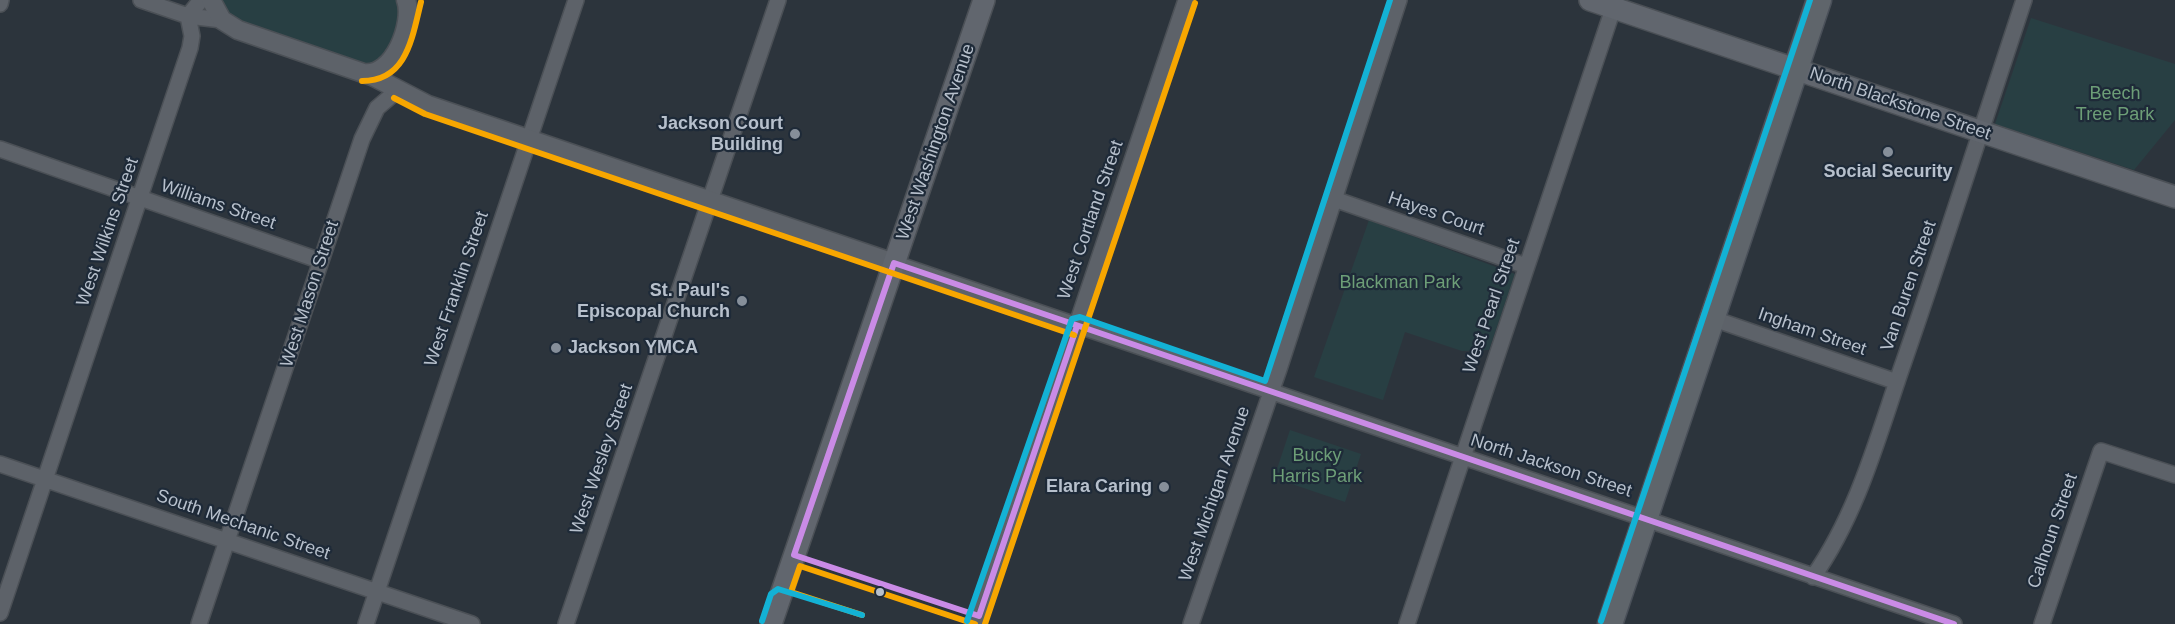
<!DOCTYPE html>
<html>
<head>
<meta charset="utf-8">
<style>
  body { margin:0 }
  canvas { display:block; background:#2c343c }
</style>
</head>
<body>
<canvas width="2175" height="624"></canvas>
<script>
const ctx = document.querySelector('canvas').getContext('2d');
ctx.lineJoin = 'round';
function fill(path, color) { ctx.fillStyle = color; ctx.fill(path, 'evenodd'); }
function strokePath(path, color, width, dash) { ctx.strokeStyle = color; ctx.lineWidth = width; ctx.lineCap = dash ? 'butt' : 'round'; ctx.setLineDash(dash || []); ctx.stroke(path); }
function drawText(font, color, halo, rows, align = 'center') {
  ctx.font = font + ' Arial,sans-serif'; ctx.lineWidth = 4.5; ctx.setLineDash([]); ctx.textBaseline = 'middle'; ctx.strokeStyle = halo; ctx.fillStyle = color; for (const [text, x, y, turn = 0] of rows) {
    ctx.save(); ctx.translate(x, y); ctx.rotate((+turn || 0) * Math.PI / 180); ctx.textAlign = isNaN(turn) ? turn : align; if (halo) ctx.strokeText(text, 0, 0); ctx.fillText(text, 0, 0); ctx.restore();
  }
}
fill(new Path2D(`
  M 211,0 L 406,0 L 408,5 L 382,70 L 238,30 Z
  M 2031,18 L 2175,64 L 2175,120 L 2134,170 L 1995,124 Z
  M 1369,220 L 1515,274 L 1489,350 L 1462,351 L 1405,332 L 1383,400 L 1314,377 Z
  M 1290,430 L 1361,454 L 1345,502 L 1274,478 Z`), '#283f43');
const minor = new Path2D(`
  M 141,0 L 188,16 L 222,20
  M 0,4 L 1,0
  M 188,16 L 201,0
  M 0,149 L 321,261
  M 1334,199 L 1526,266
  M 894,263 L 1954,624
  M 1714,319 L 1897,382
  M 0,464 L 472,624
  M 1813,577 C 1858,513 1878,436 1903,364 C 1945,243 1984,121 2024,0
  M 0,613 L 190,48 L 192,36 L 188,16
  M 199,624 L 362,139 L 377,108 L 398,90
  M 366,624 L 576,0
  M 566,624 L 778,0
  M 976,624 L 1186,0
  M 1191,624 L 1279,369 L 1399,0
  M 1407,624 L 1616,0
  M 2042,624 L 2101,451 L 2175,475`);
const tertiary = new Path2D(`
  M 211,0 L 222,20 L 238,30 L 372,76 L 428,105 L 894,263
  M 363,73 C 394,78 414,22 406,0`);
const secondary = new Path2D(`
  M 1590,0 L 2175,197
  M 771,624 L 984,0`);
const primary = new Path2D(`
  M 1610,624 L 1819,0`);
strokePath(minor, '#4b5056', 18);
strokePath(tertiary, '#4b5056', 21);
strokePath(secondary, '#4b5056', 24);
strokePath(primary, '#4a5059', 27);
strokePath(minor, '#5d6269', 15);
strokePath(tertiary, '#5d6269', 18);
strokePath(secondary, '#61666e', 21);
strokePath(primary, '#5f656b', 24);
strokePath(new Path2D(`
  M 1077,326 L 979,616 L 794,555 L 894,263 L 1954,624`), '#ca8be6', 6);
strokePath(new Path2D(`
  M 362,81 C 407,81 412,38 421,2
  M 394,98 L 425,114 L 1074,335
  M 862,615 L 791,592 L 800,566 L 975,624
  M 985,624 L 1195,3`), '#f7a600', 6);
strokePath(new Path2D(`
  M 762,621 L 771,594 L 778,589 L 862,615
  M 967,621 L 1072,319 L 1080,317 L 1265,381 L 1390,0
  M 1601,621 L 1810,0`), '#13b2d5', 6);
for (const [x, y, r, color] of [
  [795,134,6,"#868f9a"],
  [1888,152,6,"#868f9a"],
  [742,301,6,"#868f9a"],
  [556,348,6,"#868f9a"],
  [1164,487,6,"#868f9a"],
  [880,592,5,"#b7c0cc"]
]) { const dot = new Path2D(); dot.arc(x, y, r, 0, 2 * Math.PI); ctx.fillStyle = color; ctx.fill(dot); strokePath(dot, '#1e2a38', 2); }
drawText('18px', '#6d9e77', '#1e2a38', [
  ["Beech",2115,94],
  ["Tree Park",2115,115],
  ["Blackman Park",1400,283],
  ["Bucky",1317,456],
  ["Harris Park",1317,477]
]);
drawText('18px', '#b7c0cc', '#1e2a38', [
  ["North Blackstone Street",1900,104,19],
  ["West Washington Avenue",936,142,-71],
  ["Williams Street",218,205,19],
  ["Hayes Court",1436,214,19],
  ["West Cortland Street",1091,220,-71],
  ["West Wilkins Street",108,232,-71],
  ["Van Buren Street",1909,286,-71],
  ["West Franklin Street",457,289,-71],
  ["West Mason Street",310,294,-72],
  ["West Pearl Street",1492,306,-71],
  ["Ingham Street",1812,332,19],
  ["West Wesley Street",602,459,-71],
  ["North Jackson Street",1551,466,18],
  ["West Michigan Avenue",1215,494,-71],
  ["South Mechanic Street",243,525,19],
  ["Calhoun Street",2053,531,-71]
]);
drawText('bold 18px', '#b7c0cc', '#1e2a38', [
  ["Jackson Court",783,124],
  ["Building",783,145],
  ["Social Security",1888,172,"center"],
  ["St. Paul's",730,291],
  ["Episcopal Church",730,312],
  ["Jackson YMCA",568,348,"left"],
  ["Elara Caring",1152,487]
], 'right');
</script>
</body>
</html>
